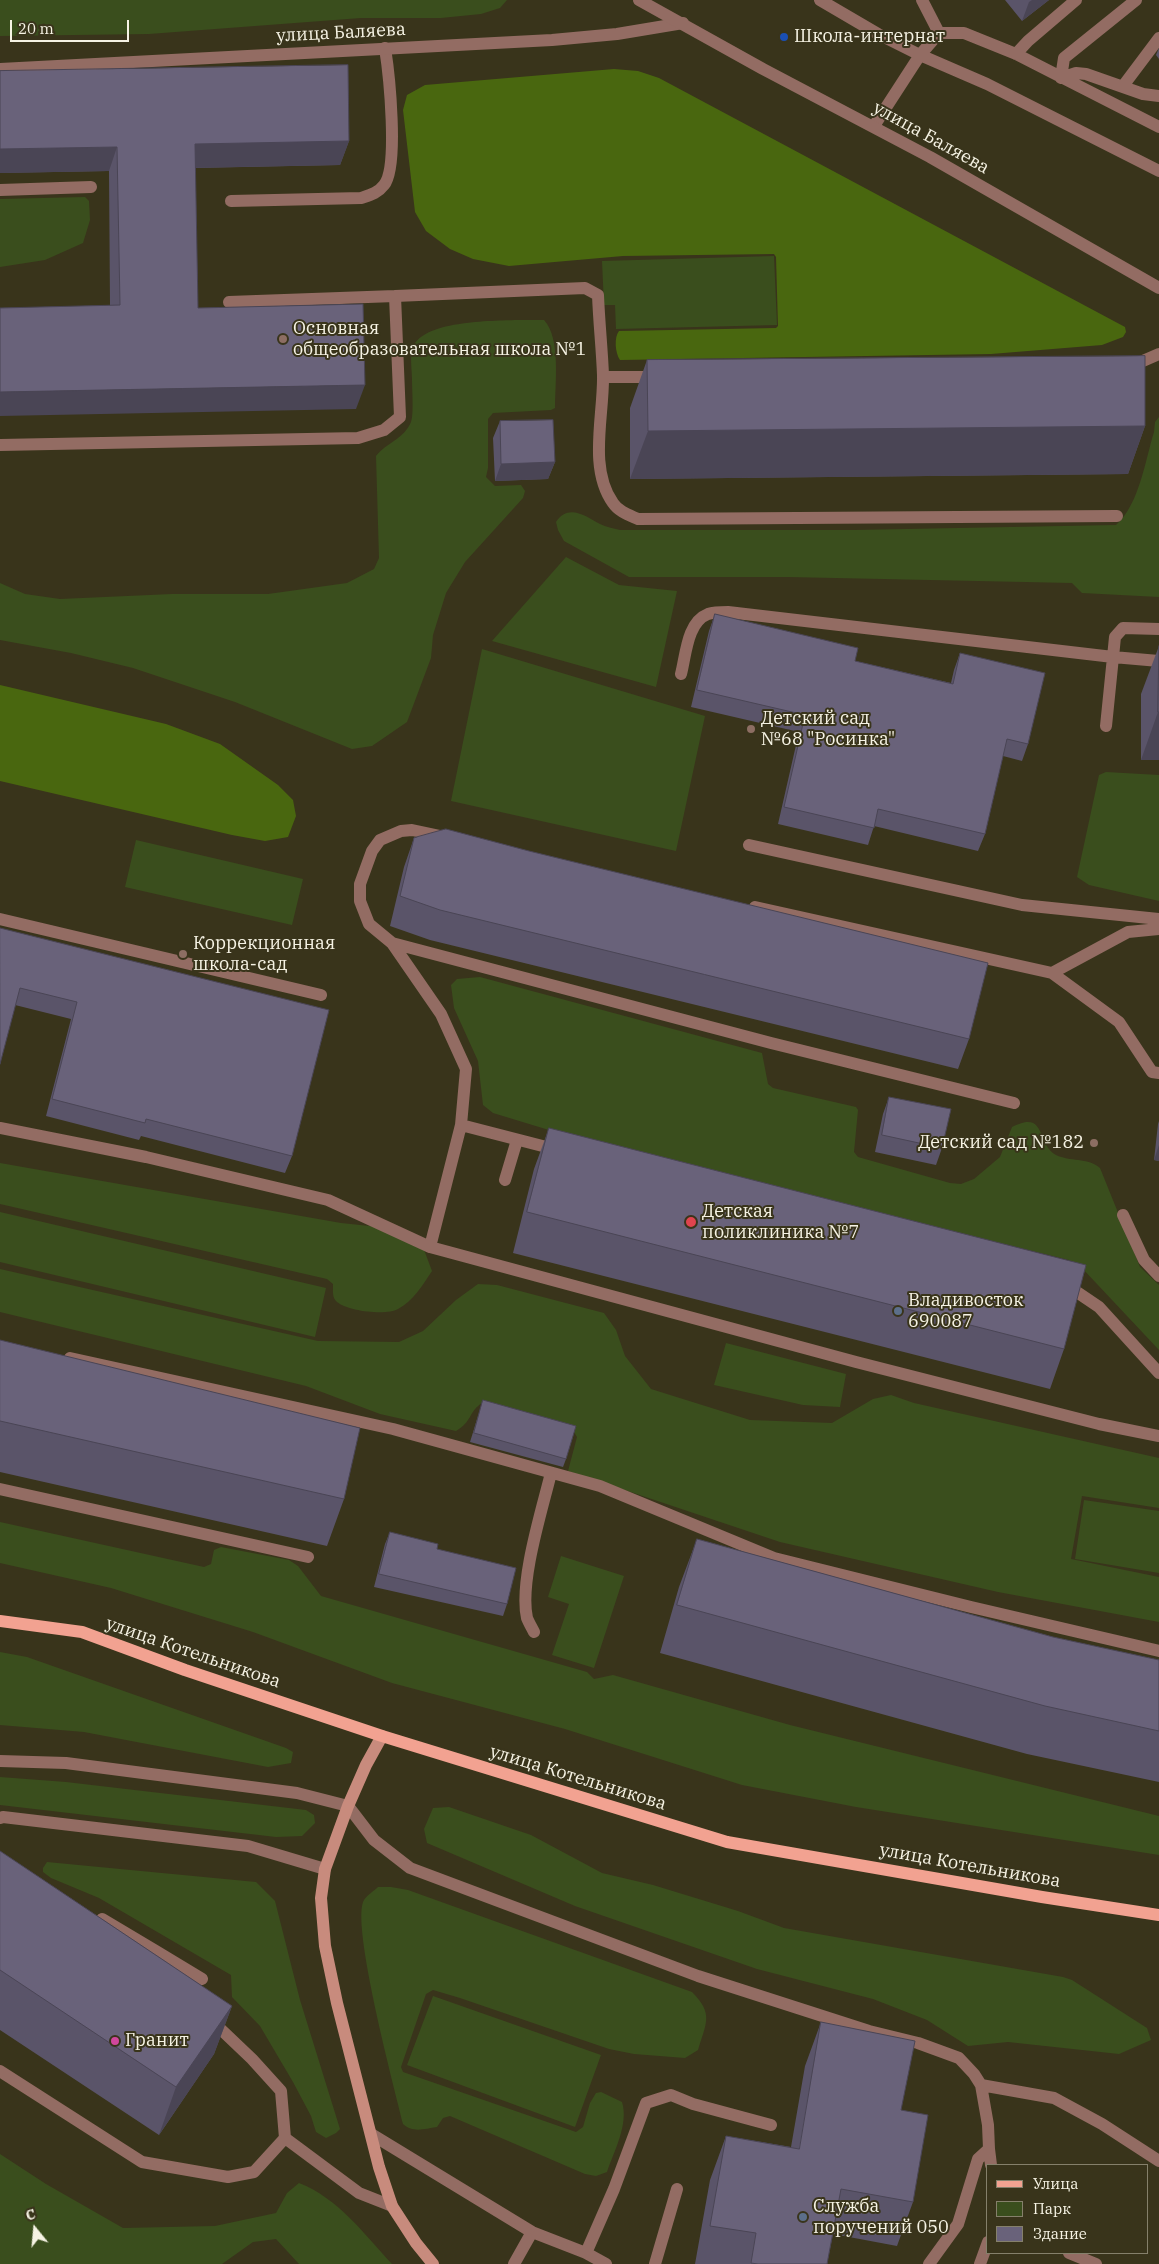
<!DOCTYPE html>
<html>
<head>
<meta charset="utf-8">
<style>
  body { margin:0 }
  #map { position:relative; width:1159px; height:2264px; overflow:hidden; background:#39341b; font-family:"IBM Plex Serif",serif }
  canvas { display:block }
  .legend { position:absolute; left:986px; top:2164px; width:162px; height:90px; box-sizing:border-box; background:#39341b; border:1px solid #85806b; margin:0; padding:6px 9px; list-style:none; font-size:15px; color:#f6f3e4 }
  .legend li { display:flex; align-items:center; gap:10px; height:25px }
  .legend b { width:25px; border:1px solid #85806b }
  .north { position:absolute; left:10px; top:2204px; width:50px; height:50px; -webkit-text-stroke:4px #39341b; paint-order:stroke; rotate:343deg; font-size:14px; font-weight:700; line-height:20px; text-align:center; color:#f6f3e4 }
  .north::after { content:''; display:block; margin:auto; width:18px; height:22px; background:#f6f3e4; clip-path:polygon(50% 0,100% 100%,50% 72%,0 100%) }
  .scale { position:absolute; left:10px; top:20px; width:119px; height:22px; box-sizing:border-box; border:2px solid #f6f3e4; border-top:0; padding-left:6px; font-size:15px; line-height:18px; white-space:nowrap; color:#f6f3e4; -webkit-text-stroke:4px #39341b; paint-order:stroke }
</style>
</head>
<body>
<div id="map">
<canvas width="1159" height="2264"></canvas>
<ul class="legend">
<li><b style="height:6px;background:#f2a291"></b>Улица</li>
<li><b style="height:14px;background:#3a4e1d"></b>Парк</li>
<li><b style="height:14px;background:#69627a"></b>Здание</li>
</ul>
<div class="north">С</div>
<div class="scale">20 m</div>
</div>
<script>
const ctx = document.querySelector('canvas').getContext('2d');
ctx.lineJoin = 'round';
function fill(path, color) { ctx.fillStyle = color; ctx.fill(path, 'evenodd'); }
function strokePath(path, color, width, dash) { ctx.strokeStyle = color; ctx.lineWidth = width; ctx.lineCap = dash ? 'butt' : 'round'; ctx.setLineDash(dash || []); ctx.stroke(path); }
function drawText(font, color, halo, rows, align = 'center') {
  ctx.font = font + ' "IBM Plex Serif",serif'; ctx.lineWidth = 4; ctx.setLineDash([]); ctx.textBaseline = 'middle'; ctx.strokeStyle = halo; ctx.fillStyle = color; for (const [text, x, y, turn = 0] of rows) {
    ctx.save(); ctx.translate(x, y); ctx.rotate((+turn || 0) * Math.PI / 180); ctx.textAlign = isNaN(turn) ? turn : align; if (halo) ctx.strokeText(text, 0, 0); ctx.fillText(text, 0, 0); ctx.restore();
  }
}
fill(new Path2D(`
  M 0,0 L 507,0 L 500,8 L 481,14 L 441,18 L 361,18 L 149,34 L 0,36 Z
  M 85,197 L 89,201 L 90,220 L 83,243 L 45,260 L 0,267 L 0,199 Z
  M 774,256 L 777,325 L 616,329 L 615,305 L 604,305 L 602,261 Z
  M 517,320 L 544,320 C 561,338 555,384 555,408 L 551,410 L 493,413 L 488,419 L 488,468 L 486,477 L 495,486 L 521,485 L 525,491 L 523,498 L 465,562 L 446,593 L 433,635 L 431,658 L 407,722 L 372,746 L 352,749 L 235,702 L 133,668 L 71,653 L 0,640 L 0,583 L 25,594 L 60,599 L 172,594 L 268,594 L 347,583 L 374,569 L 379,558 L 376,456 C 386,443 404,439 411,422 C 414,414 412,390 412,380 C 412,371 410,359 412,350 C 419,320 493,321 517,320 Z
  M 1159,417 L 1159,597 L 1082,593 L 1072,583 L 788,577 L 629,577 L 564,541 L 558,530 L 556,522 C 568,503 586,516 600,524 C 606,527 613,528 620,530 L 854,530 L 1116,525 C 1139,505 1145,461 1154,432 L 1155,422 Z
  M 566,557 L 619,585 L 677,591 L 656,687 L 492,641 Z
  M 482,649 L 705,716 L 676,851 L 451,801 Z
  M 1106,772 L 1159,775 L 1159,901 L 1089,885 L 1077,877 L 1099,775 Z
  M 136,840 L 303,879 L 292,925 L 125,887 Z
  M 480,977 L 762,1053 L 768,1084 L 773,1088 L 856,1107 L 858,1110 L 854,1152 L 858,1157 L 950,1183 L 961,1184 L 974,1179 L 1000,1157 L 1012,1127 C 1047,1109 1036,1144 1056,1155 C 1070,1162 1087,1157 1100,1168 L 1140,1267 L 1159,1285 L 1159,1350 L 1081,1267 L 1069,1260 L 595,1144 L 493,1113 L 483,1105 L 478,1061 L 454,1008 L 451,985 L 457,979 Z
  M 0,1163 L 341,1223 L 379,1227 L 423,1247 L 432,1271 C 422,1286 414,1300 398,1309 C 386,1316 348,1311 337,1302 C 332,1298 333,1291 333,1284 L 327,1279 L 0,1204 Z
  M 0,1212 L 326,1288 L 315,1337 L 0,1262 Z
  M 0,1269 L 318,1341 L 399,1342 L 423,1331 L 456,1300 L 478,1284 L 497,1285 L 604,1313 L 616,1330 L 625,1356 L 651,1389 L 750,1420 L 832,1423 L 873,1399 L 891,1395 L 914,1403 L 1159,1458 L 1159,1508 L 1082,1496 L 1071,1559 L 1159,1577 L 1159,1622 L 998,1592 L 780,1542 L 568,1471 L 577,1437 L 574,1432 L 482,1403 C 469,1411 472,1422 456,1431 L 380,1414 L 306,1386 L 0,1312 Z
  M 726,1343 L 846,1374 L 840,1407 L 803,1405 L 714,1385 Z
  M 1084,1500 L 1159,1511 L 1159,1573 L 1075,1559 Z
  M 0,1522 L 204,1567 L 211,1564 L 214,1550 L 221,1547 L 289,1560 L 298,1566 L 321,1596 L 587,1672 L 594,1679 L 613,1675 L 790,1725 L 1159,1816 L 1159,1855 L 856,1807 L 742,1785 L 565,1729 L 392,1683 L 253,1632 L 111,1588 L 0,1563 Z
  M 561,1556 L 624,1576 L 594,1668 L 552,1655 L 569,1604 L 548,1597 Z
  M 0,1652 L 27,1657 L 286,1748 L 293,1752 L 291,1763 L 268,1767 L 84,1732 L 0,1725 Z
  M 0,1777 L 66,1782 L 306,1810 L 314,1815 L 315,1823 L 302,1836 L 276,1837 L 0,1805 Z
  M 449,1807 L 531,1835 L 602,1873 L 653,1885 L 738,1911 L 784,1928 L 1063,1977 L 1072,1980 L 1147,2028 L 1151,2040 L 1119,2054 L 1008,2042 L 968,2046 L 927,2020 L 873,1999 L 757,1969 L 575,1906 L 427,1843 L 424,1829 L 433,1808 Z
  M 47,1862 L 256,1882 L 275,1901 L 300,2000 L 340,2129 L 336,2133 L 326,2138 L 316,2132 L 311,2116 L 293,2082 L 260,2026 L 232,1997 L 231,1975 L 99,1898 L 51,1878 L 43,1872 L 43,1868 Z
  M 378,1887 L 391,1887 L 408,1890 L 692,1992 C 714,2014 706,2023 698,2050 L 685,2058 L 634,2054 L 609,2049 L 460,1998 L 433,1990 L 426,1994 L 401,2067 L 403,2072 L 576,2132 L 583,2127 L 590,2103 L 596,2093 L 601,2092 L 622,2102 C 629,2124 614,2151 607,2172 L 596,2176 L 585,2174 L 450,2116 L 443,2118 L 437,2127 C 424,2129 413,2133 403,2124 C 395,2090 350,1923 364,1900 C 367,1895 374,1891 378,1887 Z
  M 433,1996 L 601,2055 L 575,2127 L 407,2065 Z
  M 0,2154 L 46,2184 L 123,2228 L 215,2226 L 276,2213 L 287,2193 L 299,2183 C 338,2198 365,2235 392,2264 L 299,2264 L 276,2239 L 253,2242 L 222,2264 L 0,2264 Z`), '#3a4e1d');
fill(new Path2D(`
  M 614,69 L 638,71 L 659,78 L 1125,327 L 1126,332 L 1123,337 L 1102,345 L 991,354 L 620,360 C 615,353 614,337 619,331 L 776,328 L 778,326 L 776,257 L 774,254 L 623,256 L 509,266 L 473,259 L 450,249 L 426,231 L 415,212 L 403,110 L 407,95 L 425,85 Z
  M 0,685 L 166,724 L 220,744 L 278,785 L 293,800 L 296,816 L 288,837 L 265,841 L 232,835 L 0,781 Z`), '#49670f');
strokePath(new Path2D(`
  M 820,0 L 878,34 L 920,55 L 987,84 L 1159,171
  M 922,0 L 939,33
  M 1016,54 L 1028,41 L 1076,0
  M 1061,78 L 1064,58 L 1136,0
  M 1061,78 L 1076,73 L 1086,74 L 1143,94 L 1159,96
  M 1123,86 L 1159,38
  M 874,126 L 920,55 L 939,33 L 964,33 L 1016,54 L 1159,127
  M 0,190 L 91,187
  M 231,201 L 361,198 C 370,195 378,193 384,185 C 399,167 389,73 385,48
  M 229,302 L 395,296
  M 1129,367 L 1159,354
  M 603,377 L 657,377
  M 0,445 L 358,438 L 384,430 L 400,417 L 395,296 L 585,288 L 598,295 C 599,322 602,349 603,375 C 604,415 588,468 613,503 C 619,512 629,515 638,519 L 1117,516
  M 681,674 C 686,655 687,622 708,614 C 714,612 722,612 728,612 L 1113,657 L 1115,637 L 1123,628 L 1159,629
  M 1106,726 L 1113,657 L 1159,661
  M 749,845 L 1022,905 L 1159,919
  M 755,907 L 1052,973 L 1128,932 L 1159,929
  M 0,919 L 321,995
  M 392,943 L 771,1043 L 1014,1103
  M 1052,973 L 1119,1022 L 1152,1072 L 1159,1073
  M 461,1125 L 558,1150
  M 0,1128 L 146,1157 L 328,1200 L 430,1247 L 461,1125 L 466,1069 L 441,1014 L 392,943 L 369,924 L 360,901 L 360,884 L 372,851 L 380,840 L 401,831 L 412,830 L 445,837
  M 505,1180 L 517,1140
  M 1123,1215 L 1144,1260 L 1159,1276
  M 430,1247 L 856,1362 L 1099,1424 L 1159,1436
  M 1065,1284 L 1099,1307 L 1159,1373
  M 70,1358 L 393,1429 L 600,1486 L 774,1558 L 971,1607 L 1159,1651
  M 0,1489 L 308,1557
  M 534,1632 C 532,1628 529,1623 527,1618 C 519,1582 542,1510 551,1473
  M 0,1761 L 66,1763 L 297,1793 L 348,1806 L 374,1840 L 410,1868 L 698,1976 L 869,2031 L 918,2043 L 959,2058 L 974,2074 L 981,2085 L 988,2125 L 989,2149 L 978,2159 L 958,2224 L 929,2264
  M 0,1818 L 3,1817 L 248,1846 L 325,1869
  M 102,1919 L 154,1950 L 144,1965
  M 154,1950 L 202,1979
  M 210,2019 L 252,2059 L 281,2091 L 285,2138 L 359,2193 L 392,2206
  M 0,2071 L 142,2162 L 228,2177 L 254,2172 L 285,2138
  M 981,2085 L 1054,2098 L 1102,2124 L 1159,2161
  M 371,2134 L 532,2232 L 586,2253 L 606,2264
  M 989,2149 L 991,2165
  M 586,2253 L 614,2189 L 646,2103 L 671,2095 L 693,2104 L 771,2125
  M 1069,2253 L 1096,2264
  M 514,2264 L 532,2232
  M 655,2264 L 677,2189
  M 980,2264 L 988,2242`), '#936c63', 12);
strokePath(new Path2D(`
  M 0,69 L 552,40 L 617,34 L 683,23`), '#936c63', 12);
strokePath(new Path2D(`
  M 639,0 L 763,69 L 930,157 L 1159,288`), '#936c63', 12);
strokePath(new Path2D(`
  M 382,1736 L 366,1765 L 348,1806 L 325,1869 L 321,1898 L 325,1946 L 337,2003 L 379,2167 L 392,2206 L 416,2243 L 433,2264`), '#c88b7d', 12);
strokePath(new Path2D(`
  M 0,1621 L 82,1632 L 185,1670 L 382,1736 L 727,1842 L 1042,1897 L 1159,1915`), '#f2a291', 12);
fill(new Path2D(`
  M 1005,0 L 1049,0 L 1022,21 Z
  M 1159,48 L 1159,59 L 1156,55 Z
  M 0,71 L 349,141 L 340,165 L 195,168 L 198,308 L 356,409 L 110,306 L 109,171 L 0,173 Z
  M 647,360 L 1145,426 L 1128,474 L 630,479 L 630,408 Z
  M 500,421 L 555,462 L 548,479 L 495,481 L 493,438 Z
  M 715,614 L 855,661 L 951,683 L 954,670 L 960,653 L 1028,744 L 1022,761 L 1003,756 L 985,834 L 978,851 L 874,826 L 868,845 L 778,824 L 799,732 L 691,707 L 709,631 Z
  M 1159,646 L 1159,760 L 1141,760 L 1141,694 Z
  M 414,838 L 529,851 L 969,1039 L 958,1069 L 430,940 L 390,926 L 404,867 Z
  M 0,928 L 292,1156 L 285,1173 L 141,1136 L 139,1140 L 46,1116 L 71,1019 L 15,1005 Z
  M 889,1097 L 942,1148 L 936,1165 L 875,1152 L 883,1114 Z
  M 1159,1121 L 1159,1161 L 1154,1160 L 1158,1124 Z
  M 549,1128 L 1064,1349 L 1050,1389 L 513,1253 L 534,1169 Z
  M 0,1340 L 344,1499 L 327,1546 L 0,1472 Z
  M 483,1400 L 566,1459 L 563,1467 L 470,1442 Z
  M 390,1532 L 507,1604 L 503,1616 L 374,1587 L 385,1544 Z
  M 697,1539 L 1053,1637 L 1159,1660 L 1159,1782 L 1027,1754 L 660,1653 L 679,1587 Z
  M 0,1851 L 232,2006 L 214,2054 L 159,2135 L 0,2030 Z
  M 821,2022 L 901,2110 L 913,2202 L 897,2246 L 833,2234 L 827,2264 L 695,2264 L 710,2180 L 726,2136 L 791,2147 L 805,2066 Z`), '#5a5469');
fill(new Path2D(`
  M 1032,0 L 1049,0 L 1022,21 L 1029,2 Z
  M 349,141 L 340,165 L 186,168 L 195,144 Z
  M 117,147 L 109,171 L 0,173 L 0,149 Z
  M 365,385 L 356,409 L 0,416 L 0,392 Z
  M 1145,426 L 1128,474 L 630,479 L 648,431 Z
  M 555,462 L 548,479 L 495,481 L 501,464 Z
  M 1158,712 L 1159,712 L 1159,760 L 1141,760 Z
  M 1159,1145 L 1159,1161 L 1154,1160 Z
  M 232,2006 L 214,2054 L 159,2135 L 176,2087 Z`), '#4a4555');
const building = new Path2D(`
  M 348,65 L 349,141 L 195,144 L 198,308 L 363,304 L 365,385 L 0,392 L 0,308 L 120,305 L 117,147 L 0,149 L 0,71 Z
  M 1145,356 L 1145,426 L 648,431 L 647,360 Z
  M 553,420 L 555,462 L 501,464 L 500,421 Z
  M 715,614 L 858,648 L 855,661 L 953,684 L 960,653 L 1045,673 L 1028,744 L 1007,739 L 985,834 L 878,809 L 874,828 L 784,807 L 805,715 L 697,690 Z
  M 1159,646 L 1159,712 L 1158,712 Z
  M 446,829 L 529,851 L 988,963 L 969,1039 L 440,910 L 400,896 L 414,838 Z
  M 0,928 L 329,1010 L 292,1156 L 146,1119 L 145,1123 L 52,1099 L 77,1002 L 20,988 L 0,1064 Z
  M 889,1097 L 951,1109 L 942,1148 L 882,1135 Z
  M 549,1128 L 1086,1265 L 1064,1349 L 527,1212 Z
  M 0,1340 L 360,1428 L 344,1499 L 0,1421 Z
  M 483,1400 L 576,1426 L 566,1459 L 474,1433 Z
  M 390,1532 L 438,1544 L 437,1549 L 516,1568 L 507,1604 L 379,1574 Z
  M 697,1539 L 1053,1637 L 1159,1660 L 1159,1731 L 1045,1706 L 677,1605 Z
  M 0,1851 L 232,2006 L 176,2087 L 0,1970 Z
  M 821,2022 L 915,2041 L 901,2110 L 928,2115 L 913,2202 L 841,2189 L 827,2264 L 758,2264 L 751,2263 L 756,2233 L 710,2226 L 726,2136 L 799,2149 Z`);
fill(building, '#69627a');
strokePath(building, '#4a4555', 1);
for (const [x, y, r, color] of [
  [784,37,5,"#1a4fb4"],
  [283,339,5,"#8d6e63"],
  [751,729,5,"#8d6e63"],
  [183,954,5,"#8d6e63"],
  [1094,1143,5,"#8d6e63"],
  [691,1222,6,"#e0444e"],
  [898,1311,5,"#5c6f8a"],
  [115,2041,5,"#d1479c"],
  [803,2217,5,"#5c6f8a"]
]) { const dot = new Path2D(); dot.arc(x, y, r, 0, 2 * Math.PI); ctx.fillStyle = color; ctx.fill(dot); strokePath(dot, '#39341b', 2); }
drawText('18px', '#f6f3e4', '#39341b', [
  ["улица Баляева",341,33,-3],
  ["улица Баляева",931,138,29],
  ["улица Котельникова",193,1653,19],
  ["улица Котельникова",578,1778,17],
  ["улица Котельникова",970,1866,10]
]);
drawText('18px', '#f6f3e4', '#39341b', [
  ["Школа-интернат",794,37],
  ["Основная",293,329],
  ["общеобразовательная школа №1",293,350],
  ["Детский сад",761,719],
  ["№68 \"Росинка\"",761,740],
  ["Коррекционная",193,944],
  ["школа-сад",193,965],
  ["Детский сад №182",1084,1143,"right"],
  ["Детская",702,1212],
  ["поликлиника №7",702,1233],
  ["Владивосток",908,1301],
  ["690087",908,1322],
  ["Гранит",125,2041],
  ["Служба",813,2207],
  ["поручений 050",813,2228]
], 'left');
</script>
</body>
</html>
